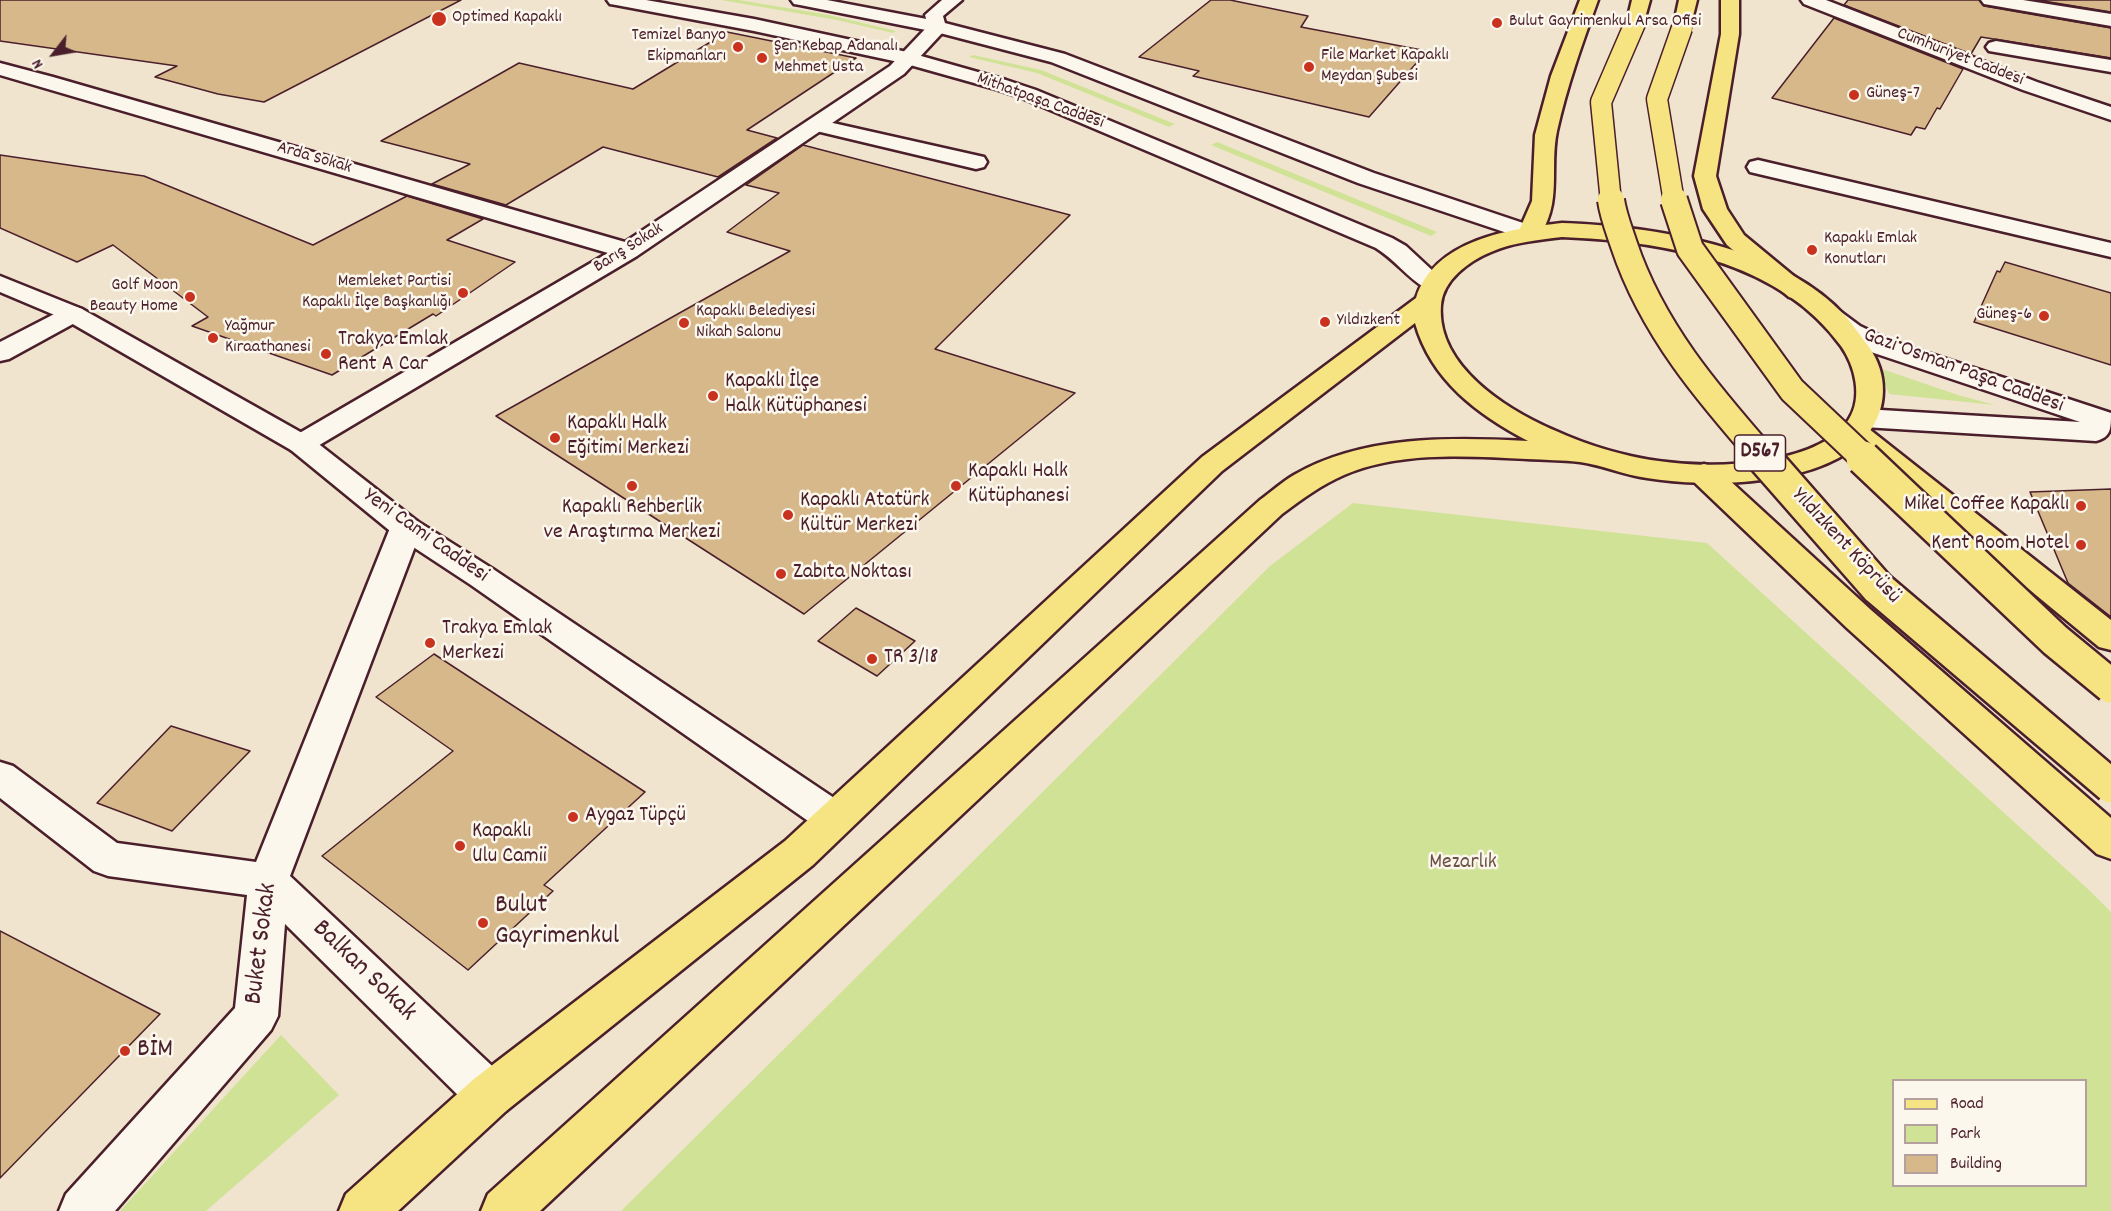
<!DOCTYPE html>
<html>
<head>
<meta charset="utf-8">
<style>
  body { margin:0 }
  #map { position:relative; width:2111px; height:1211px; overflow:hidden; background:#f0e4cf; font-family:Dekko,sans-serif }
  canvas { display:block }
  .legend { position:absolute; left:1892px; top:1079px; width:195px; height:108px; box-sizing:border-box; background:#fbf7ec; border:2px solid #b4a19f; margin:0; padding:8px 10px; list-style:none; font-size:18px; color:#4a1f2b }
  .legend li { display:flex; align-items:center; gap:12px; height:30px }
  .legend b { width:30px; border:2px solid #b4a19f }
  .north { position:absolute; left:24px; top:24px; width:60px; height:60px; -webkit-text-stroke:4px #fbf7ec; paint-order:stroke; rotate:239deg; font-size:16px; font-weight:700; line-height:24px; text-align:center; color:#4a1f2b }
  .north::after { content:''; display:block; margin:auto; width:21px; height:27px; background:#4a1f2b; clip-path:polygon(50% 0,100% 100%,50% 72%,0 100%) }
</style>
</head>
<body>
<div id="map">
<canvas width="2111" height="1211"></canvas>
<ul class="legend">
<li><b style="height:8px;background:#f6e381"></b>Road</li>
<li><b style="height:16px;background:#d0e296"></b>Park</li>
<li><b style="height:16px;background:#d6b88a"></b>Building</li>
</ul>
<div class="north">N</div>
</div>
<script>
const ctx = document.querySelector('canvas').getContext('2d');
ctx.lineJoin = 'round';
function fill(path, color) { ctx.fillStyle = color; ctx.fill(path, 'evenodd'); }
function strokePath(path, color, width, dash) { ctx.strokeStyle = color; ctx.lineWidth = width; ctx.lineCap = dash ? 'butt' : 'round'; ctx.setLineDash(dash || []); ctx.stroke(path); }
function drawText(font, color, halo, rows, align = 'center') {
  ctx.font = font + ' Dekko,sans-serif'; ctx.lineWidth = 5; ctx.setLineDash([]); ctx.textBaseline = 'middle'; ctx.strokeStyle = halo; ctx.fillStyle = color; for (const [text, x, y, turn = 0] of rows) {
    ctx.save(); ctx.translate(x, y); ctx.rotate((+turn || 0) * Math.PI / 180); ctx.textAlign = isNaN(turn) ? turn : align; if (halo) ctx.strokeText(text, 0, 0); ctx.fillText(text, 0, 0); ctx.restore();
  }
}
fill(new Path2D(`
  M 721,0 L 739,0 L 829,15 L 896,31 L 893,33 L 837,20 Z
  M 973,55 L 1041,70 L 1175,124 L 1169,127 L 1037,73 L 969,57 Z
  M 1217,142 L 1437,232 L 1431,236 L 1211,145 Z
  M 1879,368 L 1958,395 L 1995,405 L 1889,394 Z
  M 1353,503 L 1707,543 L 2089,890 L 2111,912 L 2111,1211 L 621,1211 L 1270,566 ZM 1894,1080 L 2086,1080 L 2086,1186 L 1894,1186 Z
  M 281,1035 L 339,1095 L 206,1211 L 120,1211 Z`), '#d0e296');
const building = new Path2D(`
  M 0,0 L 461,0 L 264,102 L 218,94 L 155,77 L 177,66 L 0,41 Z
  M 1211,0 L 1230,0 L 1308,16 L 1301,27 L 1427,51 L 1369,117 L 1193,76 L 1199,71 L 1139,57 Z
  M 1848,0 L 1979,0 L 1984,6 L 2111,28 L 2111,58 L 1981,37 L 1971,54 L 1844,5 Z
  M 2037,0 L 2111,0 L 2111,12 Z
  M 1834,18 L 1963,69 L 1940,109 L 1937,108 L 1925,129 L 1916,127 L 1911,135 L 1772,98 Z
  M 727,32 L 856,58 L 747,130 L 777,138 L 718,177 L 603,147 L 506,205 L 432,184 L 470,164 L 381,141 L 519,63 L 633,89 Z
  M 803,145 L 1070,215 L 935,349 L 1075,393 L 804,614 L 496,416 L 790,251 L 727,232 L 779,193 L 746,185 Z
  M 0,155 L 144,176 L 313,245 L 407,196 L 483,219 L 447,240 L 515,262 L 436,316 L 433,314 L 332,375 L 192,326 L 208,317 L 113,245 L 77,262 L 0,228 Z
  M 2005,262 L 2111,293 L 2111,365 L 1974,322 L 1997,271 L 2000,272 Z
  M 2111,489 L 2111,617 L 2068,583 L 2030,492 Z
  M 856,608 L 915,641 L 877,676 L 818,641 Z
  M 434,654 L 645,792 L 544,885 L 553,891 L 468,970 L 322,856 L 453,751 L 376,697 Z
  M 171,726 L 250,751 L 172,831 L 97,803 Z
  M 0,931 L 160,1014 L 0,1178 Z`);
fill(building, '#d6b88a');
strokePath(building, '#4a1f2b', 1.5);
const lane = new Path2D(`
  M 1981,0 L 2023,0 L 2111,14 L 2111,26 L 1990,5 L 1984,4 Z
  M 1996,41 L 2111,60 L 2111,72 L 1989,51 L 1986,47 L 1989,43 Z
  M 815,119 L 984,157 L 987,162 L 984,167 L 976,169 L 808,129 L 805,125 L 808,121 Z`);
const street = new Path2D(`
  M 942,0 L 962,0 L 943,16 L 946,27 L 944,31 L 904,74 L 637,256 L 311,450 L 301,453 L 291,450 L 287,444 L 291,438 L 608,253 L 0,75 L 0,63 L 53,77 L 625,242 L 890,66 L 928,26 L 925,15 Z
  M 1758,160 L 2111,243 L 2111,257 L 1750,172 L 1747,167 L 1750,162 Z
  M 73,306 L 82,309 L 86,314 L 82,319 L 9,359 L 0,361 L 0,342 L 64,309 Z
  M 406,517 L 417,521 L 422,528 L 290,876 L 506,1079 L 513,1095 L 506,1111 L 490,1117 L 474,1111 L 285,924 L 278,1016 L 271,1030 L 115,1211 L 59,1211 L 66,1194 L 235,1008 L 247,895 L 108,876 L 94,871 L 0,798 L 0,762 L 13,766 L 117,843 L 256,862 L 390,528 L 395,521 Z`);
const secondary = new Path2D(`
  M 607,0 L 646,0 L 754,19 L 907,52 L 1006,80 L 1036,90 L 1392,238 L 1406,246 L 1447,284 L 1444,289 C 1437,291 1431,292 1425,288 C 1407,277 1394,259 1376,248 L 1022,98 L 992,88 L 903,63 L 754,31 L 616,5 L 610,4 Z
  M 791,0 L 827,0 L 937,21 L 1065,54 L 1374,173 L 1538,228 L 1542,233 L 1538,238 L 1530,240 L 1522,238 L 1358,183 L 1051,62 L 936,32 L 800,5 L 794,4 Z
  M 1801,0 L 1826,0 L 2037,82 L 2111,107 L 2111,120 L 2023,90 L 1804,4 Z
  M 0,276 L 82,309 L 311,438 L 417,521 L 493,569 L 849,808 L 854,819 L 849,830 L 835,835 L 821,830 L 471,585 L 395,535 L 291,450 L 64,319 L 0,292 Z
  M 1824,303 L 1833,306 L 1860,326 L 1889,340 L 2111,413 C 2111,429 2111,437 2096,441 L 1864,427 L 1854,424 L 1850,418 L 1854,412 L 1864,409 L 2080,422 L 1871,352 C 1850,342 1825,331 1811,311 L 1815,306 Z`);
const primary = new Path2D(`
  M 1562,223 C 1652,226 1783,246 1846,317 C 1854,326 1861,337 1869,347 C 1888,374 1888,409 1867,435 C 1825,487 1707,488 1647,478 C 1624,475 1602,465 1580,462 C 1563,460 1545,460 1527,459 C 1469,456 1399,451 1344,475 C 1321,485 1302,499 1282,514 L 540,1211 L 481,1211 L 488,1194 L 1260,500 C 1271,492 1282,482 1294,475 C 1363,435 1451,437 1528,441 C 1478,415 1431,380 1415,323 L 1222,471 L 813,865 L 506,1111 L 398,1211 L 339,1211 L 346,1194 L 474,1079 L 785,841 L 1202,457 L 1416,298 C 1435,239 1510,229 1562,223 ZM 1562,237 C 1661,241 1779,260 1841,346 C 1855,366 1863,397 1849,419 C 1833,445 1795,455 1768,460 C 1696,472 1622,461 1556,431 C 1507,410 1436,366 1441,305 C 1443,280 1469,261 1491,252 C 1514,242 1538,240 1562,237 Z`);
const highway = new Path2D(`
  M 1580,0 L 1598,0 C 1582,44 1567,86 1557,131 C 1549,169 1563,202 1538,238 L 1530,240 L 1522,238 L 1518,233 L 1532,201 L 1535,135 L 1551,76 Z
  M 1632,0 L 1650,0 L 1643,25 L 1629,25 L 1627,21 Z
  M 1679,0 L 1697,0 L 1689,32 L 1675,32 L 1673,28 Z
  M 1721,0 L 1739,0 L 1739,34 L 1716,176 L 1727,209 L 1744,235 L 1807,287 L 1811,292 L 1807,297 L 1798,300 L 1789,297 L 1727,245 L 1703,209 L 1694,176 L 1721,34 Z
  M 1854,422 L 1864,425 L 2111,620 L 2111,650 L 2099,647 L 1844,437 L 1840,431 L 1844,425 Z
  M 1704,464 L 1715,467 L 1871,610 L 2111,818 L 2111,859 L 2097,854 L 1847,628 L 1693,481 L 1689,474 L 1693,467 Z`);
strokePath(lane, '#4a1f2b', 5);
strokePath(street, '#4a1f2b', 5);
strokePath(secondary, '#4a1f2b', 5);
strokePath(primary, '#4a1f2b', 5);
strokePath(highway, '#4a1f2b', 5);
fill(lane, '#fbf7ec');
fill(street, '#fbf7ec');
fill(secondary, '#fbf7ec');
fill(primary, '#f6e381');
fill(highway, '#f6e381');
const highwayBridgeFar2 = new Path2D(`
  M 1611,202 L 1601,102 L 1636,21
  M 1674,202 L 1657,99 L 1682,28`);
const highwayBridgeFar1 = new Path2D(`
  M 1611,200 C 1613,215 1619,230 1624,245 C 1652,329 1708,394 1765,459
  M 1674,200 L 1690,249 L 1792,390 L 1865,459`);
const highwayBridge = new Path2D(`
  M 1764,458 L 1878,588 L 2111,786
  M 1863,458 L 2055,640 L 2111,686`);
strokePath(highwayBridgeFar2, '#4a1f2b', 23, []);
strokePath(highwayBridgeFar1, '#4a1f2b', 30, []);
strokePath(highwayBridge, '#4a1f2b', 38, []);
strokePath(highwayBridgeFar2, '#f6e381', 20);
strokePath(highwayBridgeFar1, '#f6e381', 26);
strokePath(highwayBridge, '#f6e381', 33);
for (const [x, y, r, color] of [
  [439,19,8,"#c8321e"],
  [1497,23,6,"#c8321e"],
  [738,47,6,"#c8321e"],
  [762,58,6,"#c8321e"],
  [1309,67,6,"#c8321e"],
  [1854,95,6,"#c8321e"],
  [1812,250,6,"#c8321e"],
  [463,293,6,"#c8321e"],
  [190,297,6,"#c8321e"],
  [2044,316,6,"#c8321e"],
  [1325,322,6,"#c8321e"],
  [684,323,6,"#c8321e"],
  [213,338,6,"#c8321e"],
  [326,354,6,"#c8321e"],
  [713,396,6,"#c8321e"],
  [555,438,6,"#c8321e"],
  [632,486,6,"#c8321e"],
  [956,486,6,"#c8321e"],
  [2081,506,6,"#c8321e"],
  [788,515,6,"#c8321e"],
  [2081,545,6,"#c8321e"],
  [781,574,6,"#c8321e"],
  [430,643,6,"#c8321e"],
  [872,659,6,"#c8321e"],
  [573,817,6,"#c8321e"],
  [460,846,6,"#c8321e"],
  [483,923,6,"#c8321e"],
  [125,1051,6,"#c8321e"]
]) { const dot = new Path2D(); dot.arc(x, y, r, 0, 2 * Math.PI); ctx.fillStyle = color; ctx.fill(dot); strokePath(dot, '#fbf7ec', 2); }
drawText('18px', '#4a1f2b', '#fbf7ec', [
  ["Optimed Kapaklı",452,19],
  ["Bulut Gayrimenkul Arsa Ofisi",1509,23],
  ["Temizel Banyo",726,37,"right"],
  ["Ekipmanları",726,58,"right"],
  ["Şen Kebap Adanalı",774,48],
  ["Mehmet Usta",774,69],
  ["File Market Kapaklı",1321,57],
  ["Meydan Şubesi",1321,78],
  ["Güneş-7",1866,95],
  ["Kapaklı Emlak",1824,240],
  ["Konutları",1824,261],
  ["Memleket Partisi",451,283,"right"],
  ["Kapaklı İlçe Başkanlığı",451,304,"right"],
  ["Golf Moon",178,287,"right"],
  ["Beauty Home",178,308,"right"],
  ["Kapaklı Belediyesi",696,313],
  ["Nikah Salonu",696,334],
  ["Güneş-6",2032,316,"right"],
  ["Yıldızkent",1337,322],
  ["Yağmur",225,328],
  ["Kıraathanesi",225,349]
], 'left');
drawText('18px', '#4a1f2b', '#fbf7ec', [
  ["Cumhuriyet Caddesi",1960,58,21],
  ["Mithatpaşa Caddesi",1040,102,20],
  ["Arda Sokak",314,159,16],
  ["Barış Sokak",629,249,-32]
]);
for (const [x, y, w] of [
  [1760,453,51]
]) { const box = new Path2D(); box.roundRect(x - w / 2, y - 18, w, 36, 4.5); ctx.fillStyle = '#fbf7ec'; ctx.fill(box); strokePath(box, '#4a1f2b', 1.5); }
drawText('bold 21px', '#4a1f2b', null, [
  ["D567",1760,453]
]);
drawText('22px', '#4a1f2b', '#fbf7ec', [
  ["Trakya Emlak",338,341],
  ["Rent A Car",338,366],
  ["Kapaklı İlçe",725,383],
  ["Halk Kütüphanesi",725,408],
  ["Kapaklı Halk",567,425],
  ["Eğitimi Merkezi",567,450],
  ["Kapaklı Halk",968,473],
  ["Kütüphanesi",968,498],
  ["Kapaklı Atatürk",800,502],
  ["Kültür Merkezi",800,527],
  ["Mikel Coffee Kapaklı",2069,506,"right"],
  ["Kapaklı Rehberlik",632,509,"center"],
  ["ve Araştırma Merkezi",632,534,"center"],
  ["Kent Room Hotel",2069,545,"right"],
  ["Zabıta Noktası",793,574],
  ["Trakya Emlak",442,630],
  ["Merkezi",442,655],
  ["TR 3/18",884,659],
  ["Aygaz Tüpçü",585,817],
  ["Kapaklı",472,833],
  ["Ulu Camii",472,858]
], 'left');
drawText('22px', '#4a1f2b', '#fbf7ec', [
  ["Gazi Osman Paşa Caddesi",1963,372,20],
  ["Yeni Cami Caddesi",425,537,35],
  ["Yıldızkent Köprüsü",1845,547,47]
]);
drawText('22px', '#6c5046', '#fbf7ec', [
  ["Mezarlık",1463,864]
]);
drawText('27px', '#4a1f2b', '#fbf7ec', [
  ["Bulut",495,907],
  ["Gayrimenkul",495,938],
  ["BİM",137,1051]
], 'left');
drawText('27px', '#4a1f2b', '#fbf7ec', [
  ["Buket Sokak",263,944,-83],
  ["Balkan Sokak",363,972,44]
]);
</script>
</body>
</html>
